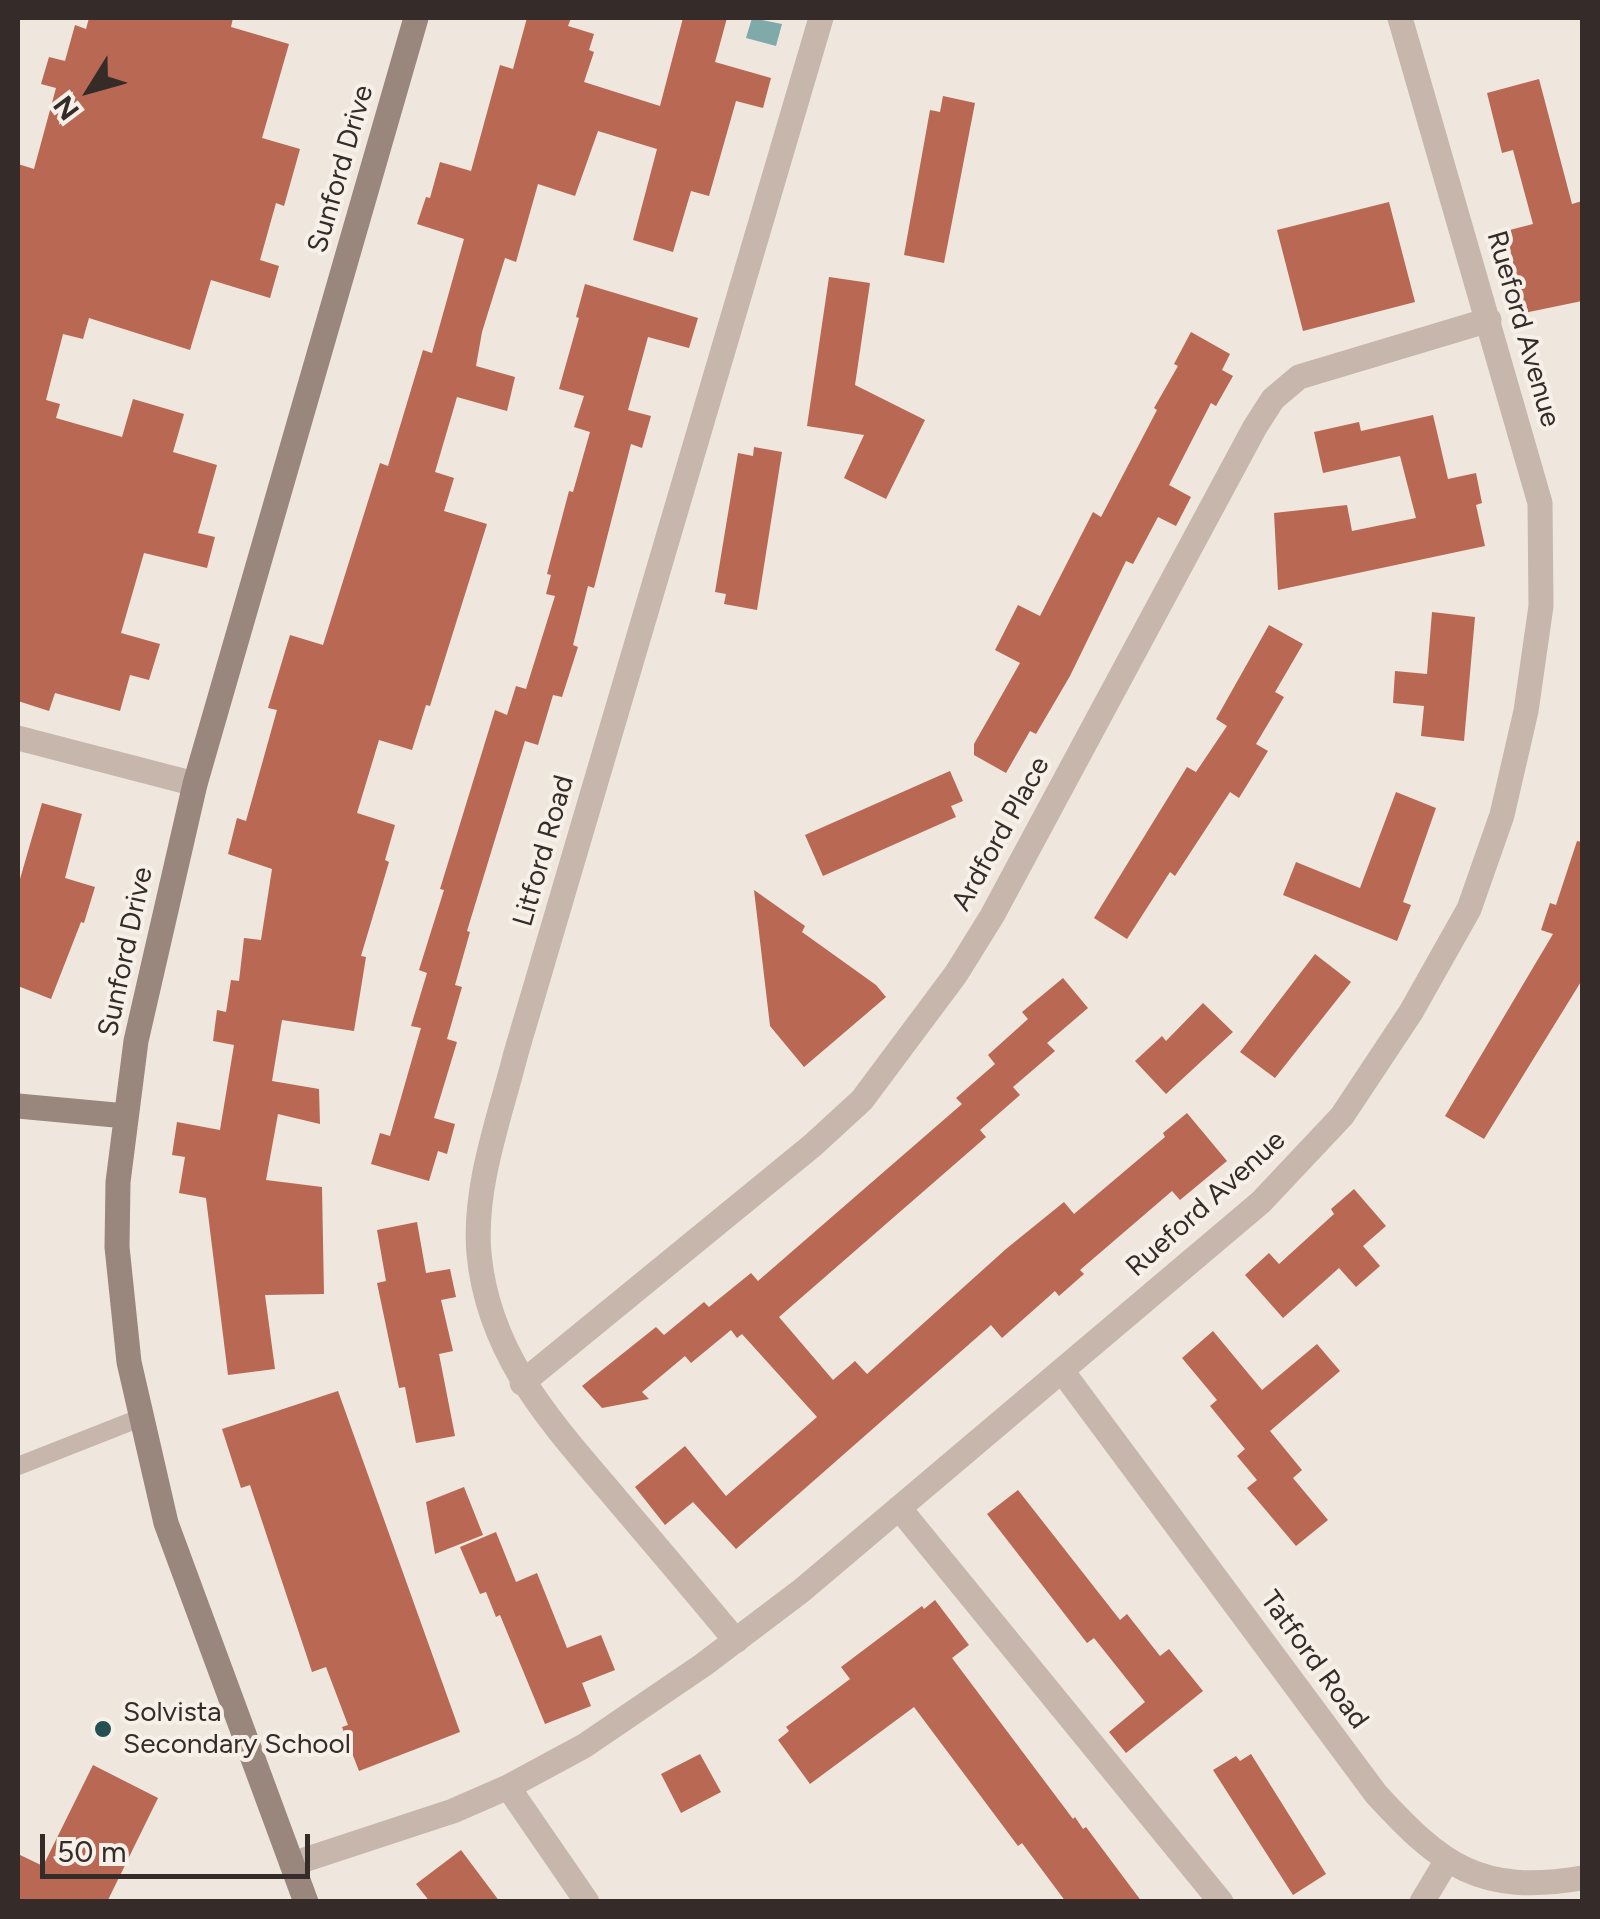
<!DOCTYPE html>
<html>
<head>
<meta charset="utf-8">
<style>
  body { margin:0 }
  #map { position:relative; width:1600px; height:1919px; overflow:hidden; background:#efe6dd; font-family:Figtree,sans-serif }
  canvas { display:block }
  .frame { position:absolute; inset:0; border:20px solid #352c29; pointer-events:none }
  .north { position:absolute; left:40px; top:40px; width:100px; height:100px; -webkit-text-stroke:8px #f7f0e9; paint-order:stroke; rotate:233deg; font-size:28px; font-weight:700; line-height:40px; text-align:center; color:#352c29 }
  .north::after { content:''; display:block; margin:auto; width:35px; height:45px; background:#352c29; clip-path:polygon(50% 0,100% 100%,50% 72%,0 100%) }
  .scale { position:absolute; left:40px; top:1834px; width:270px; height:45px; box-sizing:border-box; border:5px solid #352c29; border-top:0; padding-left:12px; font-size:30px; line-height:35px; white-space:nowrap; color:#352c29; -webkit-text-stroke:8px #f7f0e9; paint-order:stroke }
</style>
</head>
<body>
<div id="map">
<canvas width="1600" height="1919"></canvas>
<div class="frame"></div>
<div class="north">N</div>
<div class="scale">50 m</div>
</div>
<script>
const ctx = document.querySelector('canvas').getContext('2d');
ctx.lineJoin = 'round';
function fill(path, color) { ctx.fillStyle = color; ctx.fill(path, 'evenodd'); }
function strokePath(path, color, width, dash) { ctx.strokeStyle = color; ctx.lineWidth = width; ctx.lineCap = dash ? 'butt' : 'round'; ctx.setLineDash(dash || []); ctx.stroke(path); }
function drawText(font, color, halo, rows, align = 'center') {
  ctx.font = font + ' Figtree,sans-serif'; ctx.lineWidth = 8; ctx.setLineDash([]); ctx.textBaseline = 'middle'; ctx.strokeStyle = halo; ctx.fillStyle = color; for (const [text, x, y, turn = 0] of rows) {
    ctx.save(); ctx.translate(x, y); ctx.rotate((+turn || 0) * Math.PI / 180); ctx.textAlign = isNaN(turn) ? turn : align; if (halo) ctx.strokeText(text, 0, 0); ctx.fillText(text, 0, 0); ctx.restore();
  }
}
fill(new Path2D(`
  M 752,18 L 782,24 L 776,46 L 746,38 Z`), '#80a9a9');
fill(new Path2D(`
  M 89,18 L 233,18 L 231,27 L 289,44 L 262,138 L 300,149 L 284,206 L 276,203 L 260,260 L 279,266 L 270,298 L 211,280 L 190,350 L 89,318 L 83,339 L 63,334 L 46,400 L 60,404 L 56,418 L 122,437 L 133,399 L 184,414 L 173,452 L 217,465 L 198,533 L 215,537 L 207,568 L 144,553 L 121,633 L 160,644 L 149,680 L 130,675 L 120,711 L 55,693 L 49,711 L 18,701 L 18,164 L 34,169 L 56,88 L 41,84 L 49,57 L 65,61 L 75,25 L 86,29 Z
  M 527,18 L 571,18 L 568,26 L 594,34 L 589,50 L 594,52 L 584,82 L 660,106 L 683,18 L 727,18 L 715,62 L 771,78 L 763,108 L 736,101 L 709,196 L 691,191 L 673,252 L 633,240 L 657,149 L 598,131 L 575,196 L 538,184 L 516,262 L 505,258 L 482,332 L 476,366 L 515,377 L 507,411 L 457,397 L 435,472 L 454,478 L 444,511 L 487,524 L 430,706 L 426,705 L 412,750 L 379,740 L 357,813 L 395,825 L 385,860 L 389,862 L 361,956 L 366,957 L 354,1031 L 282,1020 L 272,1081 L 319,1089 L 320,1124 L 278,1114 L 266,1180 L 322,1187 L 324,1294 L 265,1295 L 275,1369 L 228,1375 L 206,1198 L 179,1193 L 185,1157 L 172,1155 L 177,1122 L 220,1130 L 234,1045 L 213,1041 L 217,1010 L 226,1012 L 231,980 L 239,981 L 244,938 L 261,940 L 272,869 L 228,854 L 237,818 L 246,821 L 277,710 L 268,708 L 290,635 L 323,645 L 380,463 L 388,466 L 423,350 L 432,353 L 464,239 L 417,224 L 426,197 L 430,198 L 440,162 L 471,171 L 500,65 L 513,69 Z
  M 1539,79 L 1572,204 L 1582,201 L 1582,301 L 1524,313 L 1506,231 L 1533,224 L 1513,150 L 1502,153 L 1487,93 Z
  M 943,96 L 975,103 L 944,263 L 904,255 L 930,110 L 940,112 Z
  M 1389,202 L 1415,302 L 1303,331 L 1277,230 Z
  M 829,277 L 870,283 L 855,385 L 925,420 L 886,499 L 844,478 L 864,435 L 807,426 Z
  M 585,284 L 698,318 L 689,348 L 648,337 L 628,410 L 651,416 L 642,448 L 631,444 L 594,588 L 588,586 L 573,645 L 578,647 L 562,697 L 553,695 L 538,745 L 525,741 L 467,931 L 470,932 L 455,985 L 462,987 L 447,1039 L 457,1042 L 434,1118 L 455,1124 L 447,1154 L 438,1151 L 429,1181 L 371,1164 L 380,1133 L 390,1136 L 421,1028 L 411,1026 L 427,973 L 419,970 L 444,890 L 440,889 L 495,710 L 507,715 L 516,686 L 526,689 L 555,596 L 546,594 L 551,575 L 547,574 L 569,491 L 573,492 L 590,432 L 574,427 L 584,396 L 559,389 L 579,318 L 576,317 Z
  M 1191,332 L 1230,354 L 1222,370 L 1233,376 L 1216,406 L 1211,403 L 1169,485 L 1191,497 L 1176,526 L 1158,517 L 1133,564 L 1126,561 L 1070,676 L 1036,734 L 1030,731 L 1006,773 L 974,755 L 974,744 L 1020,663 L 995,650 L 1018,605 L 1040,616 L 1093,512 L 1101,517 L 1157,410 L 1154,408 L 1178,366 L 1174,364 Z
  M 1433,415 L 1448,479 L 1476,473 L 1482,503 L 1476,505 L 1485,546 L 1278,590 L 1274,513 L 1347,505 L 1352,531 L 1416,518 L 1400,456 L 1323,473 L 1314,432 L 1359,422 L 1361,431 Z
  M 754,447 L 782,452 L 757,610 L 724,604 L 726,594 L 715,592 L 738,453 L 753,456 Z
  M 1432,612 L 1475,617 L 1464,741 L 1421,736 L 1424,706 L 1393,703 L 1395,671 L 1427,674 Z
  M 1269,625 L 1303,644 L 1275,692 L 1284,697 L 1256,744 L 1268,751 L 1239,798 L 1230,792 L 1175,876 L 1170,872 L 1127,939 L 1094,918 L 1187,767 L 1196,772 L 1227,726 L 1216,719 Z
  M 950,771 L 963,801 L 951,806 L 956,817 L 823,876 L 805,835 Z
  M 1396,792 L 1436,808 L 1403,902 L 1411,905 L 1397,941 L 1283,895 L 1296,862 L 1360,888 Z
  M 42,803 L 82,814 L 65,878 L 95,887 L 84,923 L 81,922 L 51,999 L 18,986 L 18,886 Z
  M 1577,841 L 1582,842 L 1582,980 L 1484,1139 L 1445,1116 L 1553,934 L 1541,930 L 1550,903 L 1556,905 Z
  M 754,890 L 805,926 L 802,932 L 876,985 L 886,997 L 804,1067 L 770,1026 Z
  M 1315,954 L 1351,982 L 1275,1078 L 1240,1052 Z
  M 1063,978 L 1088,1008 L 1047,1043 L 1055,1051 L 1013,1087 L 1020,1095 L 980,1130 L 986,1137 L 779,1317 L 833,1380 L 855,1361 L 867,1374 L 1006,1249 L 1064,1202 L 1074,1214 L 1165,1137 L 1163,1133 L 1187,1113 L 1227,1161 L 1180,1200 L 1172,1191 L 1080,1270 L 1084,1274 L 1059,1296 L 1055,1291 L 1002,1338 L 991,1325 L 736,1549 L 693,1502 L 665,1525 L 635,1487 L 685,1446 L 726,1496 L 817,1417 L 742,1334 L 737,1338 L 731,1330 L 691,1363 L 685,1356 L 642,1392 L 649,1399 L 602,1408 L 582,1386 L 656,1327 L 664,1335 L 704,1302 L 709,1307 L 751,1273 L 758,1281 L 962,1104 L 956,1098 L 995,1064 L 988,1055 L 1028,1019 L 1022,1012 Z
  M 1203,1003 L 1233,1032 L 1166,1094 L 1135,1061 L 1162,1036 L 1166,1041 Z
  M 1354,1189 L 1386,1226 L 1363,1246 L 1380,1266 L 1356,1287 L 1339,1268 L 1283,1318 L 1245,1275 L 1269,1253 L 1279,1264 L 1334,1214 L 1331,1209 Z
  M 417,1222 L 426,1273 L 450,1269 L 456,1297 L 441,1300 L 453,1351 L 439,1354 L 455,1436 L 416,1443 L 405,1387 L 399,1388 L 377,1283 L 386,1281 L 377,1230 Z
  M 1213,1331 L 1262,1390 L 1317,1344 L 1340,1371 L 1270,1431 L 1302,1470 L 1293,1478 L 1328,1520 L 1296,1546 L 1247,1488 L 1257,1480 L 1237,1456 L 1245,1449 L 1210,1406 L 1217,1400 L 1182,1358 Z
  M 338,1391 L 460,1732 L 359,1771 L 342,1727 L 348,1725 L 326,1667 L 312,1672 L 250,1485 L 241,1488 L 222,1429 Z
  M 464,1487 L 483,1535 L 435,1554 L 426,1502 Z
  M 1018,1490 L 1120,1620 L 1127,1614 L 1160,1656 L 1169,1649 L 1203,1691 L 1126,1753 L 1109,1732 L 1145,1702 L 1094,1638 L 1087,1643 L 987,1514 Z
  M 496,1532 L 516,1582 L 537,1573 L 567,1648 L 601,1635 L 615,1670 L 582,1683 L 591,1706 L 545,1724 L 500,1615 L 496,1617 L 486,1592 L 480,1594 L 460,1547 Z
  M 935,1600 L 969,1645 L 952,1658 L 1073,1819 L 1075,1817 L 1083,1829 L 1086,1827 L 1142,1902 L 1066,1902 L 1022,1843 L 1018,1846 L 914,1707 L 810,1784 L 778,1740 L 789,1731 L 786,1727 L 850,1679 L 841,1667 L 922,1606 L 924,1609 Z
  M 700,1754 L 721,1792 L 681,1813 L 661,1774 Z
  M 1251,1754 L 1326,1874 L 1293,1895 L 1213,1770 L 1236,1756 L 1240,1761 Z
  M 93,1765 L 158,1798 L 107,1902 L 18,1902 L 18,1854 L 43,1866 Z
  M 461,1850 L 500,1902 L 430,1902 L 416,1884 Z`), '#b86853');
strokePath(new Path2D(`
  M 18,1466 L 140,1418`), '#c6b6ab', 18);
strokePath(new Path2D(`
  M 18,738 L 195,784
  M 1062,1371 L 1376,1794 C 1442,1866 1480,1895 1582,1878
  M 522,1383 L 813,1145 L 862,1100 L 956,974 L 992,916 L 1255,427 L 1273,399 L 1299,377 L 1489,320
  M 899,1508 L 1221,1902
  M 736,1641 C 697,1594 658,1548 618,1501 C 554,1425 489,1358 479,1254 C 473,1187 500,1117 516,1053 L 821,18
  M 508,1787 L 587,1902
  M 292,1864 L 453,1811 L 508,1787 L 584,1746 L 703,1665 L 801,1591 L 1261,1202 L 1342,1116 L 1411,1012 L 1469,909 L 1502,815 L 1526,711 L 1541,606 L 1540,503 L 1400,18
  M 1422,1902 L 1446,1862`), '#c6b6ab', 25);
strokePath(new Path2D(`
  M 18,1106 L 126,1116
  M 306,1902 L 166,1523 L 129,1362 L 117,1247 L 118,1182 L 136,1041 L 195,784 L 416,18`), '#99867c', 25);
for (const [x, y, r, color] of [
  [103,1729,10,"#245051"]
]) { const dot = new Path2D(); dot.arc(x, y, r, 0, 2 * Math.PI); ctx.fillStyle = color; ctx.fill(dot); strokePath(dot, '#f7f0e9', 4); }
drawText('28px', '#352c29', '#f7f0e9', [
  ["Sunford Drive",341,169,-74],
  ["Rueford Avenue",1523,329,74],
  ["Ardford Place",1001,834,-61],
  ["Litford Road",544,851,-74],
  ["Sunford Drive",126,952,-78],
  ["Rueford Avenue",1206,1204,-42],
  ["Tatford Road",1314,1660,54]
]);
drawText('28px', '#352c29', '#f7f0e9', [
  ["Solvista",123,1713],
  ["Secondary School",123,1745]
], 'left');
</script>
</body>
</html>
